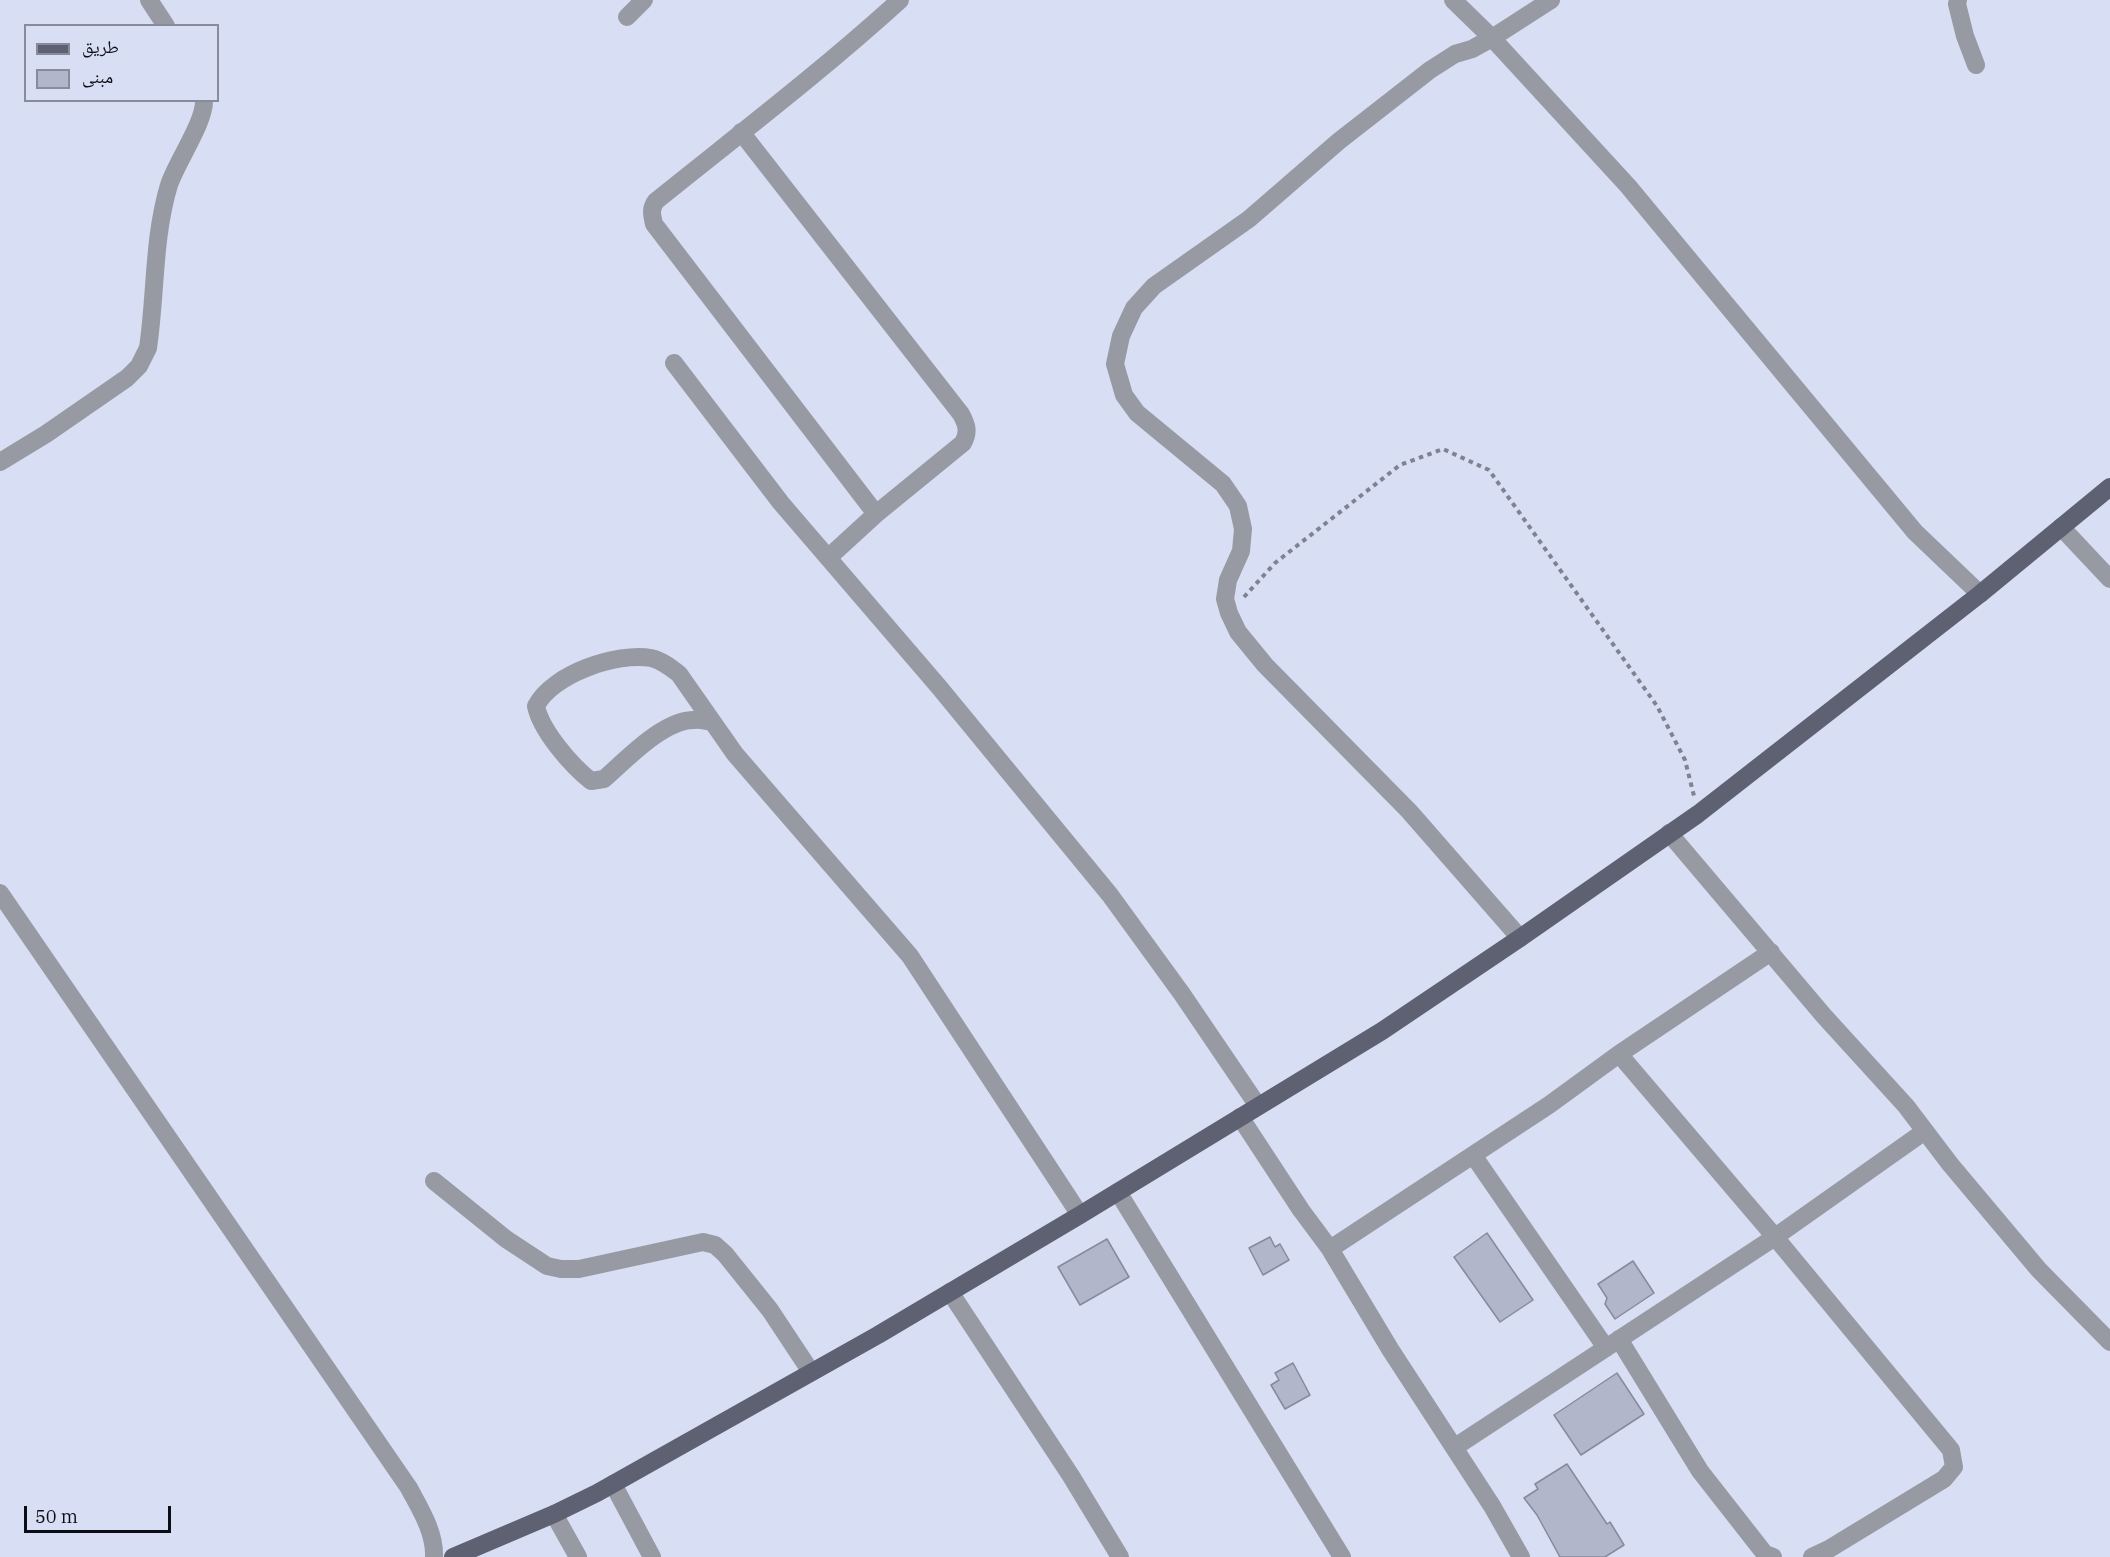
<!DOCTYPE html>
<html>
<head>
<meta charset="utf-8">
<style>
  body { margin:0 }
  #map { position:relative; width:2110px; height:1557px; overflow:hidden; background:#d8def3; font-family:"IBM Plex Serif","Noto Naskh Arabic",serif }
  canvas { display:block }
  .legend { position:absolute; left:24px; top:24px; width:195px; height:78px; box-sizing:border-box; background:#d8def3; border:2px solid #878b9a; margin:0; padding:8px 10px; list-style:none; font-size:18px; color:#0d0e15 }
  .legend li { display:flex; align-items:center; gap:12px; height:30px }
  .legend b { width:30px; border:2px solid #878b9a }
  .scale { position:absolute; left:24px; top:1506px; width:147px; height:27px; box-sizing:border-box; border:3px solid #0d0e15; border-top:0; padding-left:8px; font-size:18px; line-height:21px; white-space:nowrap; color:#0d0e15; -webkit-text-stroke:4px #d8def3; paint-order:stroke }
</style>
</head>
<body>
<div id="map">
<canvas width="2110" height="1557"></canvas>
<ul class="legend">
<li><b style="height:8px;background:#5e6171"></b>طريق</li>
<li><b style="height:16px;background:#b1b6cb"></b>مبنى</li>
</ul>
<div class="scale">50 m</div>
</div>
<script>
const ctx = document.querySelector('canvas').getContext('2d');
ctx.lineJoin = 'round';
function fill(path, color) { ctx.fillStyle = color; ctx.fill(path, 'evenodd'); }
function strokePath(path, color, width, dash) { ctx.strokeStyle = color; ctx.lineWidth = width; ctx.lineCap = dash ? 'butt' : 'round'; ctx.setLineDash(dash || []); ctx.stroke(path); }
const building = new Path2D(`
  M 1487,1233 L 1533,1300 L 1500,1322 L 1454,1257 Z
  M 1270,1237 L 1275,1247 L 1280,1244 L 1289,1260 L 1263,1275 L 1249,1248 Z
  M 1107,1239 L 1129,1277 L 1080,1305 L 1058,1267 Z
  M 1633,1261 L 1654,1293 L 1615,1319 L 1605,1304 L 1607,1298 L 1598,1284 Z
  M 1293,1363 L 1310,1395 L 1285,1409 L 1271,1385 L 1279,1380 L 1275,1373 Z
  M 1617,1373 L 1644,1414 L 1581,1455 L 1554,1415 Z
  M 1567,1464 L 1607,1524 L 1610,1522 L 1624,1545 L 1605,1557 L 1560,1557 L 1537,1515 L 1524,1498 L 1538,1489 L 1535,1484 Z`);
fill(building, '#b1b6cb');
strokePath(building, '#868a9e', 1.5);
strokePath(new Path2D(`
  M 1244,597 L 1275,563 L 1400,465 L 1443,449 L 1489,470 L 1657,706 L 1685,760 L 1694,796`), '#7e8291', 4, [4.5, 4.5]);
strokePath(new Path2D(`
  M 149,0 L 166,26
  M 1453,0 L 1492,38 L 1628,186 L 1915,532 L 1980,594
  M 1958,0 L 1957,4 L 1965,36 L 1976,65
  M 627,17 L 644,0
  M 741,132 L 961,414 C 967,425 969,432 963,443 L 876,514 L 654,224 C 652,215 650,209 656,201 C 738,135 822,71 900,0
  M 674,363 L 781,503 L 939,687 L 1110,895 L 1182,994 L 1258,1106
  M 0,462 L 46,434 L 127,378 L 139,366 L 148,348 C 156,294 153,238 169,185 C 177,161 205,122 204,100
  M 2061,527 L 2110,579
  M 829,557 L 876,514
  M 712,722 C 706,721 699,719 693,720 C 662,721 627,759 604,779 L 591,781 C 572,766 541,731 536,706 C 552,674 617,652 651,658 C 661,660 670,667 679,674 L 735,754 L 910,956 L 1080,1215
  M 1669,833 L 1824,1016 L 1906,1106 L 1950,1164 L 2039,1270 L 2110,1342
  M 0,893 L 409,1488 C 420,1509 435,1532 434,1557
  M 1520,938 L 1409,811 L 1265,665 L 1238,632 L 1229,613 L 1225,599 L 1228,580 L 1241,551 L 1243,529 L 1238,506 L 1223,484 L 1137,413 L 1124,395 L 1115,364 L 1121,336 L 1134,308 L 1154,286 L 1249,219 L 1339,141 L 1430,70 L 1455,54 L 1472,49 L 1492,38 L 1551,0
  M 1619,1054 L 1775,1237 L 1951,1450 L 1954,1467 L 1944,1479 L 1829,1549 L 1812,1557
  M 1240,1117 L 1301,1210 L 1330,1249 L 1390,1349 L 1492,1506 L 1521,1557
  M 1473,1155 L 1606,1348
  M 434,1181 L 506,1239 L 547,1266 L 561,1269 L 579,1269 L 703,1242 L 715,1245 L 725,1254 L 770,1310 L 811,1372
  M 1118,1192 L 1342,1557
  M 1330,1249 L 1549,1105 L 1619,1054 L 1771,952
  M 950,1292 L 1071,1476 L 1120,1557
  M 1619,1339 L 1700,1471 L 1765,1554 L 1773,1557
  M 1455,1447 L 1775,1237 L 1925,1131
  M 613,1484 L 652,1557
  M 554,1514 L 578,1557`), '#989aa3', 18);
strokePath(new Path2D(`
  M 453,1557 L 554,1514 L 597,1493 L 878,1335 L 1080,1215 L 1382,1031 L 1520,938 L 1698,814 L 1980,594 L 2110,487`), '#5e6171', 18);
</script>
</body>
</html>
